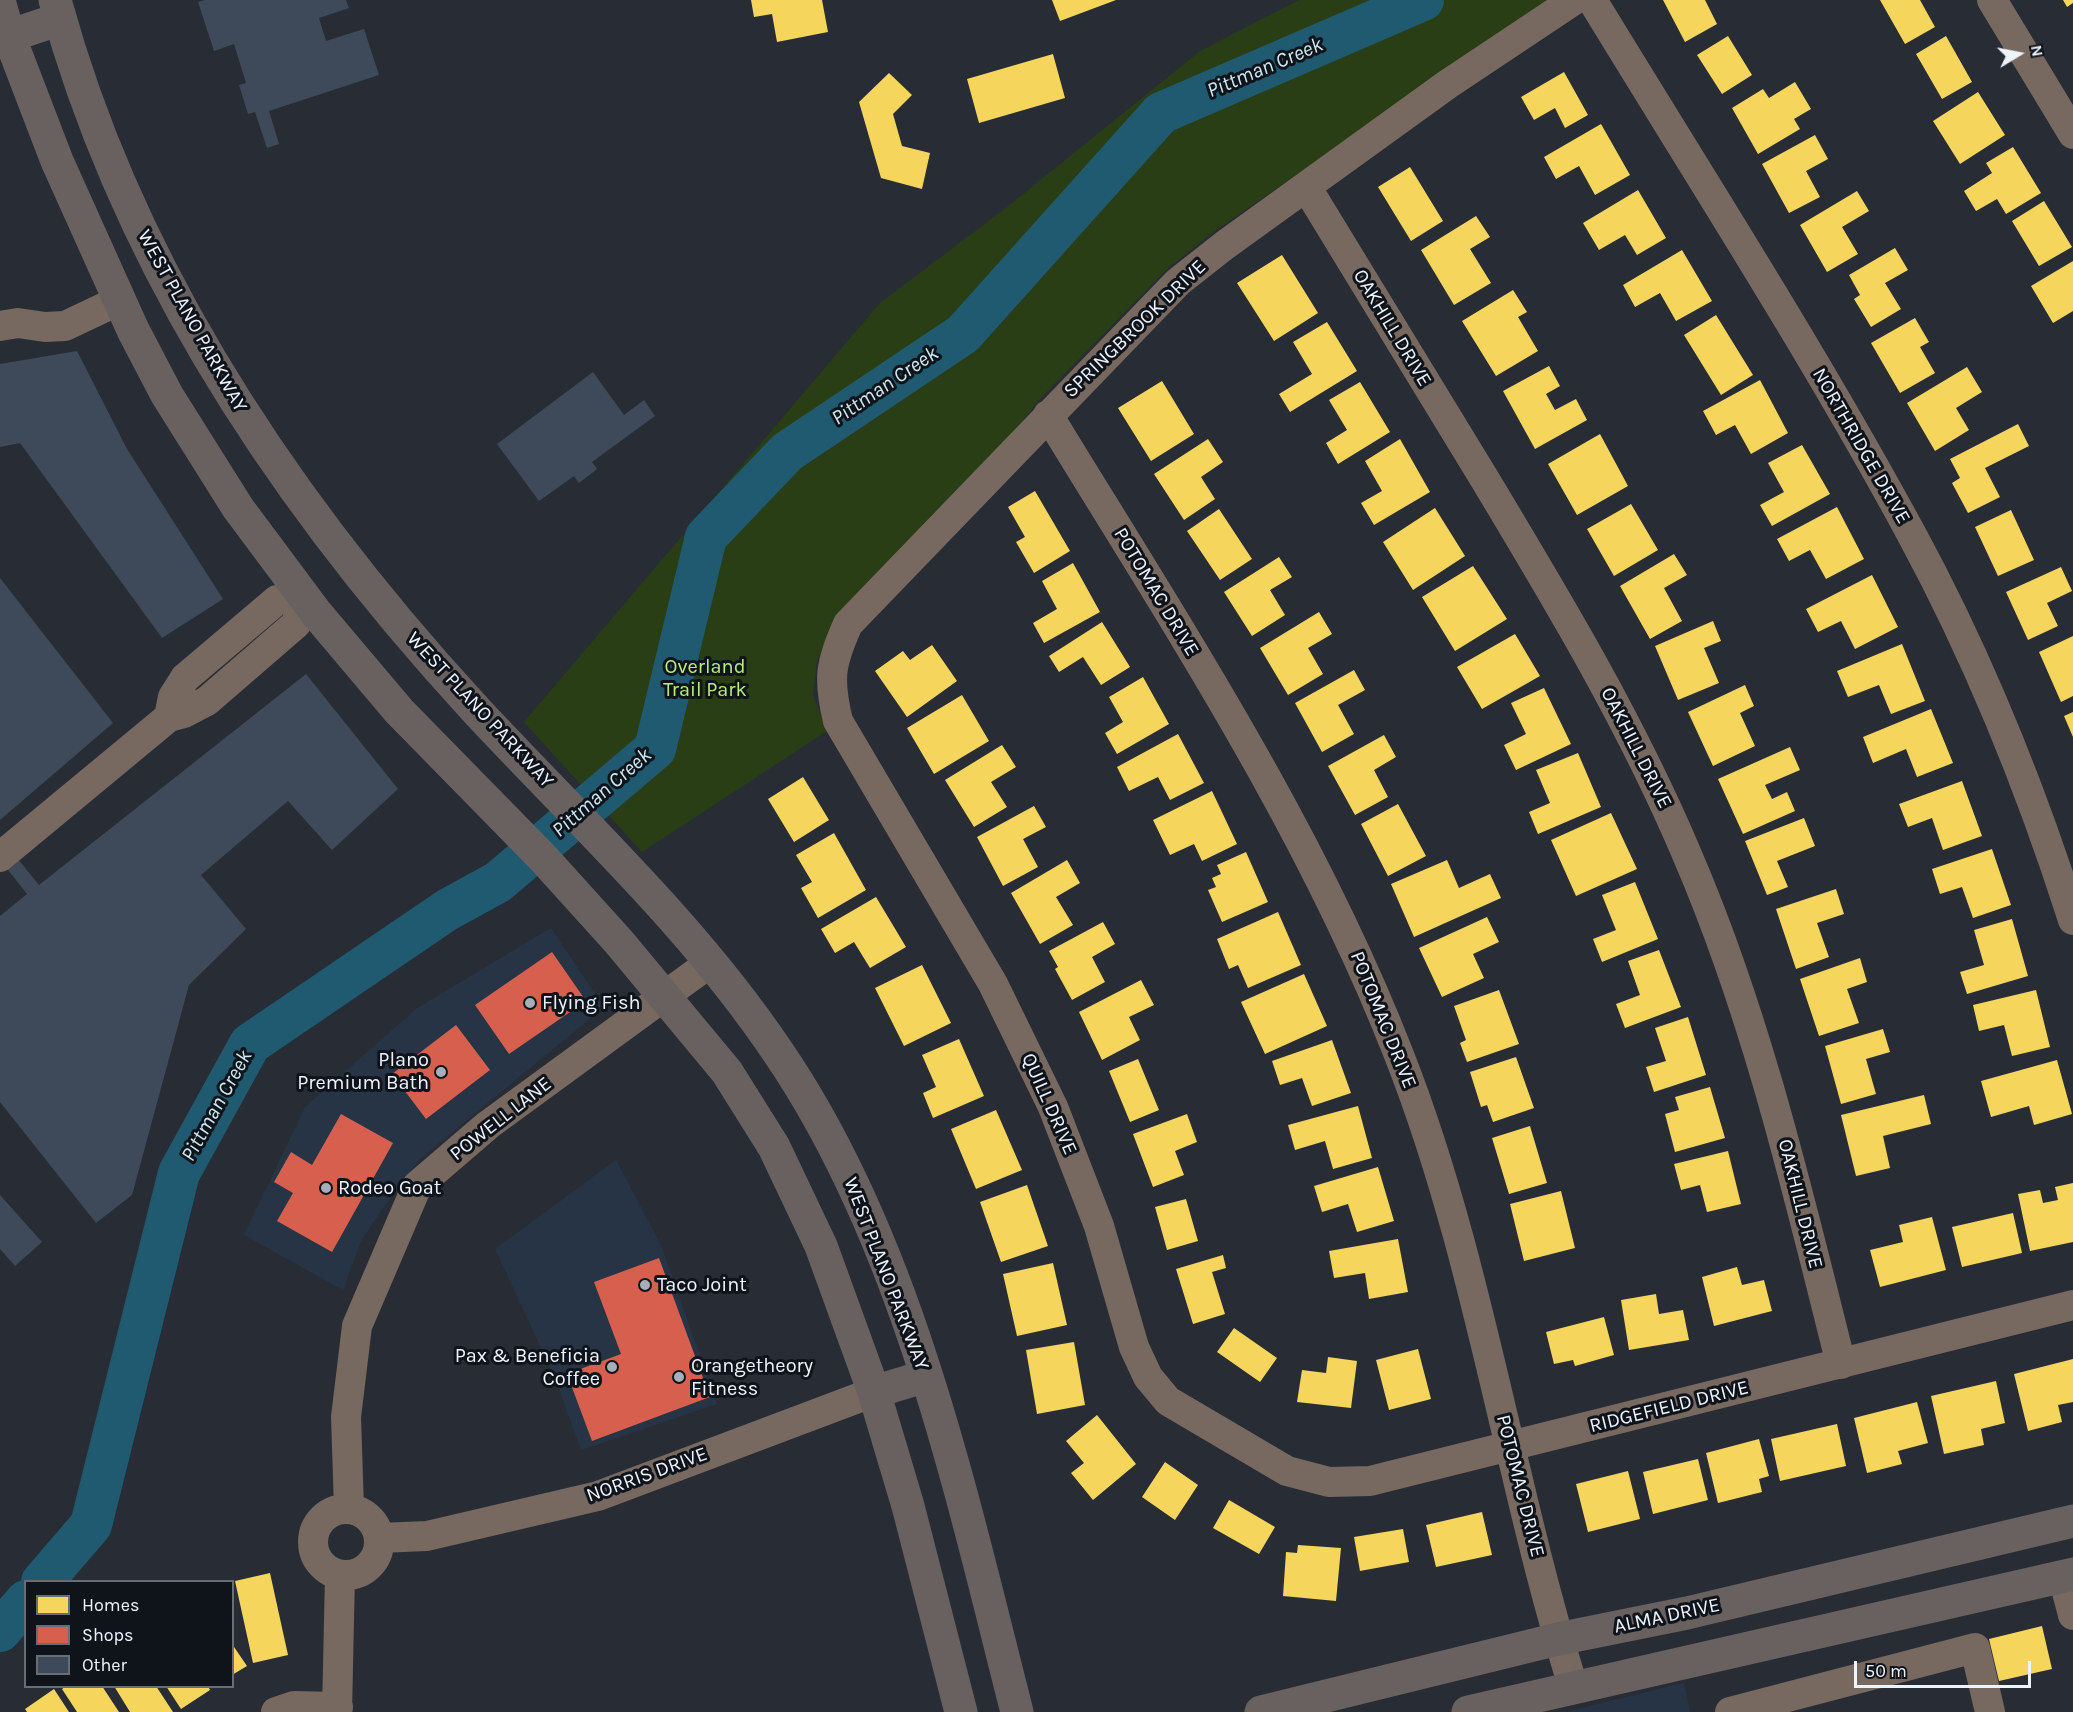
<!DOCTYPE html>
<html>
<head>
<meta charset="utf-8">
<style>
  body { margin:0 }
  #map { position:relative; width:2073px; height:1712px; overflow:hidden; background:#282d35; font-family:Karla,sans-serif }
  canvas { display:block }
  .legend { position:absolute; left:24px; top:1580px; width:210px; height:108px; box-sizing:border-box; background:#0f141b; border:2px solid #686e76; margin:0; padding:8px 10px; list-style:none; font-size:18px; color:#edf4fe }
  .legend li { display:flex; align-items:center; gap:12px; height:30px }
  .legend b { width:30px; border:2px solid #686e76 }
  .north { position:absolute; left:1989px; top:24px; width:60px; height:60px; -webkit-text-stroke:4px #0f141b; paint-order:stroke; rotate:80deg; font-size:16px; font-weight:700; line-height:24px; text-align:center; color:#edf4fe }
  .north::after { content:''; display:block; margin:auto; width:21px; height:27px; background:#edf4fe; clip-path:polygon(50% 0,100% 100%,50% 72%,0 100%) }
  .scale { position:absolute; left:1854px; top:1661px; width:177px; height:27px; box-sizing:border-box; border:3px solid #edf4fe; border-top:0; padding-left:8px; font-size:18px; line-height:21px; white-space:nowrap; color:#edf4fe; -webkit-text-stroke:4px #0f141b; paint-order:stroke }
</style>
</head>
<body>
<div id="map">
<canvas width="2073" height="1712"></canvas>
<ul class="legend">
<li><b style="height:16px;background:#f6d55c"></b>Homes</li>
<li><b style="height:16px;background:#d6604d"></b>Shops</li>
<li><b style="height:16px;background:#3e4a59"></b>Other</li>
</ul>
<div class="north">N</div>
<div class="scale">50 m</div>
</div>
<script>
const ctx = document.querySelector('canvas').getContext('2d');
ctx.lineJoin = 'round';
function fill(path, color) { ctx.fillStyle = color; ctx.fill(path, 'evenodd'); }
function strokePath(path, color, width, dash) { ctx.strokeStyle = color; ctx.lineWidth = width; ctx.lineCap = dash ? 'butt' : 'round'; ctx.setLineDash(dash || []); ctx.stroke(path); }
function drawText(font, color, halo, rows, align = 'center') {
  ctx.font = font + ' Karla,sans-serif'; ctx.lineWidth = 6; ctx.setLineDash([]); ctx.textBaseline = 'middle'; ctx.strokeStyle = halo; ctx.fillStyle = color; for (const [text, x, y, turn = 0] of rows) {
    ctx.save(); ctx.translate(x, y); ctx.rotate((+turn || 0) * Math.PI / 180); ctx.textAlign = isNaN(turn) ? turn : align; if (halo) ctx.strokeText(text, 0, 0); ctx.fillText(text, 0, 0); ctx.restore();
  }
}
fill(new Path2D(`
  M 551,928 L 604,1007 L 421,1158 L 397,1187 L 361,1241 L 343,1290 L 244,1235 L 305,1107 L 416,1009 Z
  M 616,1160 L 661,1245 L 717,1404 L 581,1450 L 555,1378 L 495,1249 Z
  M 1684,1683 L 1690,1712 L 1566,1712 L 1609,1701 Z`), '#273446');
fill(new Path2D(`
  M 1299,0 L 1552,0 L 1216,230 L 1169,267 L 1039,400 L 931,537 L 831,630 L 817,661 L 813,695 L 827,731 L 642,852 L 524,722 L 880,303 L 1006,208 L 1200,51 Z`), '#2a3e15');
fill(new Path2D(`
  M 751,0 L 822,0 L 828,32 L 777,42 L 772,14 L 754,17 Z
  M 1052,0 L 1116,0 L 1060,21 Z
  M 1663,0 L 1705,0 L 1717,24 L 1685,42 Z
  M 1880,0 L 1920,0 L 1935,27 L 1905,44 Z
  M 2063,0 L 2073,0 L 2073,3 L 2067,7 Z
  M 1728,36 L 1752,75 L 1722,94 L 1697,55 Z
  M 1946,36 L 1972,82 L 1942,99 L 1916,54 Z
  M 1053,54 L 1065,98 L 979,123 L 967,79 Z
  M 1564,72 L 1588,115 L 1565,128 L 1555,108 L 1534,120 L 1521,97 Z
  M 889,73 L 912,95 L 893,114 L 902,146 L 930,153 L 922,189 L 881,178 L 859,102 Z
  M 1795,82 L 1811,109 L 1794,119 L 1800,129 L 1758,154 L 1732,108 L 1763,89 L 1769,98 Z
  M 1978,92 L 2005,135 L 1960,164 L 1933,121 Z
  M 1601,124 L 1630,175 L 1595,195 L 1579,166 L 1556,179 L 1544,157 Z
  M 1815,135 L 1828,159 L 1806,171 L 1820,197 L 1789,213 L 1762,164 Z
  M 2013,147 L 2041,193 L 2006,214 L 1997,199 L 1976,211 L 1964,191 L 1992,173 L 1986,163 Z
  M 1410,167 L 1443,221 L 1411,241 L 1378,187 Z
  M 1638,190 L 1666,238 L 1637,255 L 1625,235 L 1599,250 L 1583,223 Z
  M 1857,191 L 1869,211 L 1842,227 L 1858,254 L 1827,272 L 1800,225 Z
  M 2044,201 L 2072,247 L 2039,266 L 2012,221 Z
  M 1476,216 L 1490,237 L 1470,249 L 1491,283 L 1454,305 L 1421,250 Z
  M 1895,248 L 1908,270 L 1885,283 L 1901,309 L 1871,327 L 1854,299 L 1860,295 L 1849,275 Z
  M 1682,250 L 1712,301 L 1676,321 L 1660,293 L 1635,307 L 1623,285 Z
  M 1282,255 L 1318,313 L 1274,341 L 1237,283 Z
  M 2073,261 L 2073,311 L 2053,323 L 2031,286 Z
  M 1513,290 L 1527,312 L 1518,317 L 1538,351 L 1496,376 L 1462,321 Z
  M 1716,315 L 1753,375 L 1721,395 L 1684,335 Z
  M 1915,318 L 1929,342 L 1920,347 L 1935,373 L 1900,393 L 1871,343 Z
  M 1327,322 L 1357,371 L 1290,412 L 1279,394 L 1312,374 L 1293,342 Z
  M 1549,366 L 1560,386 L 1546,394 L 1555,410 L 1576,399 L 1587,420 L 1535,449 L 1503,391 Z
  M 1967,367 L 1982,392 L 1956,408 L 1969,430 L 1935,451 L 1907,403 Z
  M 1760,380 L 1788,433 L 1751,454 L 1735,425 L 1716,435 L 1703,411 Z
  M 1162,381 L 1194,434 L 1151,461 L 1118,408 Z
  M 1360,382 L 1390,432 L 1338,464 L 1326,443 L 1347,430 L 1329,400 Z
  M 2018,424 L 2029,446 L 1985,468 L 2000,497 L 1968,513 L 1952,483 L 1960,478 L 1950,459 Z
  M 1600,434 L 1628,486 L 1577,515 L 1548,464 Z
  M 1208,439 L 1223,462 L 1201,477 L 1215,499 L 1184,520 L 1154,474 Z
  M 1400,439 L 1430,492 L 1374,525 L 1361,503 L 1382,491 L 1365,461 Z
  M 1802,445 L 1830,494 L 1772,526 L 1760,505 L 1784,492 L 1768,463 Z
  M 1035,491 L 1070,551 L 1034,573 L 1016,542 L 1025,537 L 1008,507 Z
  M 1631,504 L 1658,550 L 1614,576 L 1587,529 Z
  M 1837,507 L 1864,559 L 1826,579 L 1810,550 L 1789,561 L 1777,539 Z
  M 1435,508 L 1465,556 L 1413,590 L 1383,542 Z
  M 1219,509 L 1252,559 L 1220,580 L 1187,531 Z
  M 2011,510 L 2034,560 L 1998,576 L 1975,527 Z
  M 1674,554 L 1687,575 L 1664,588 L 1682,621 L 1650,639 L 1620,586 Z
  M 1279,557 L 1292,577 L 1270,590 L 1285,615 L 1252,636 L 1224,592 Z
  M 1073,563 L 1100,612 L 1044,643 L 1033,623 L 1057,609 L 1042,581 Z
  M 1473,566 L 1507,619 L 1455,651 L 1422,597 Z
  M 2061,567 L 2072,591 L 2047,603 L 2058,626 L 2028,640 L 2006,592 Z
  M 1872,575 L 1898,627 L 1855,649 L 1841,621 L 1818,632 L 1806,609 Z
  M 1319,612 L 1332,634 L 1308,648 L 1323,674 L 1288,695 L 1260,648 Z
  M 1713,621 L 1721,641 L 1704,648 L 1719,683 L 1678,700 L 1655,646 Z
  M 1102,622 L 1130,667 L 1101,685 L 1083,657 L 1059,672 L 1049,656 Z
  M 1515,634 L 1540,676 L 1482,709 L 1457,667 Z
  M 2073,636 L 2073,696 L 2061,702 L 2039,652 Z
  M 1902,644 L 1925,701 L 1891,714 L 1879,685 L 1848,697 L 1837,671 Z
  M 932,645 L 957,681 L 907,717 L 875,671 L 903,651 L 910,660 Z
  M 1354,670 L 1365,690 L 1338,705 L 1354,734 L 1322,752 L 1295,703 Z
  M 1143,677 L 1169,724 L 1117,754 L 1105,733 L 1123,722 L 1109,697 Z
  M 1745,685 L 1754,706 L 1740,713 L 1755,746 L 1713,766 L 1688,712 Z
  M 1544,688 L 1571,744 L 1516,770 L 1504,745 L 1526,734 L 1511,703 Z
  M 962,695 L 989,741 L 934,774 L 907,728 Z
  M 1931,709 L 1953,763 L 1917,777 L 1906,749 L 1873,763 L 1863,737 Z
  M 2073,712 L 2073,737 L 2064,716 Z
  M 1178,734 L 1204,783 L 1170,800 L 1158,777 L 1129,791 L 1117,767 Z
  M 1384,735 L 1396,757 L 1374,770 L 1388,797 L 1355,815 L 1328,766 Z
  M 1002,745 L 1016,767 L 991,782 L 1007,807 L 974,827 L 945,780 Z
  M 1790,747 L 1800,770 L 1765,785 L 1772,799 L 1787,792 L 1795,811 L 1743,834 L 1718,779 Z
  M 1578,753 L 1601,807 L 1538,834 L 1529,812 L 1550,803 L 1536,770 Z
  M 803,777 L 829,820 L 794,842 L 768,799 Z
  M 1962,781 L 1982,836 L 1943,850 L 1932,818 L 1908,827 L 1899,804 Z
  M 1212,791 L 1237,844 L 1202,861 L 1194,844 L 1170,855 L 1153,820 Z
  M 1398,804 L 1426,856 L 1388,876 L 1361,824 Z
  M 1034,806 L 1046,827 L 1023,839 L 1038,867 L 1003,886 L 977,837 Z
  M 1611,813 L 1637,869 L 1576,896 L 1551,840 Z
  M 1804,818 L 1815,846 L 1777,861 L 1788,887 L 1767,895 L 1745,841 Z
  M 834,833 L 866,890 L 818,918 L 801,888 L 812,882 L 796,855 Z
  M 1992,849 L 2011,905 L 1973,918 L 1962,887 L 1940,894 L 1932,869 Z
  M 1246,852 L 1268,902 L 1222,922 L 1208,890 L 1216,887 L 1212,878 L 1221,874 L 1217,865 Z
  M 1067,860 L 1080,883 L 1056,897 L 1073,925 L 1040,944 L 1011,893 Z
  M 1447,860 L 1459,888 L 1490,874 L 1501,898 L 1414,937 L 1391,884 Z
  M 1635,882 L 1658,939 L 1602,962 L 1593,939 L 1616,930 L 1602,895 Z
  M 1836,889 L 1844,914 L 1817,923 L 1829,957 L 1796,969 L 1776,909 Z
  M 876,897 L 906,947 L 870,968 L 854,942 L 835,953 L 821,929 Z
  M 1278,912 L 1301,965 L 1248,988 L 1238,965 L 1229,969 L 1217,939 Z
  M 1487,917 L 1499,942 L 1473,954 L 1484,978 L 1442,997 L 1419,948 Z
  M 2012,919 L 2028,976 L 1967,994 L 1960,972 L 1984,965 L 1974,930 Z
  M 1103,922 L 1115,944 L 1092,957 L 1105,982 L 1072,1000 L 1055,969 L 1058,967 L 1049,951 Z
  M 1659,950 L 1681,1007 L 1625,1028 L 1616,1004 L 1640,995 L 1628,961 Z
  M 1860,958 L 1867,982 L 1847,989 L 1859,1023 L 1819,1036 L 1800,979 Z
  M 922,965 L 951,1023 L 904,1046 L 875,988 Z
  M 1304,974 L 1327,1026 L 1265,1054 L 1241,1002 Z
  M 1141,980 L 1154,1005 L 1129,1017 L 1140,1040 L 1102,1060 L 1079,1012 Z
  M 1499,990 L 1519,1044 L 1467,1062 L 1460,1043 L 1466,1040 L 1454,1006 Z
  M 2036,990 L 2050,1047 L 2012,1056 L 2004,1025 L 1979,1031 L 1973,1005 Z
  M 1688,1017 L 1706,1075 L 1654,1092 L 1646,1067 L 1666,1061 L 1655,1028 Z
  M 1883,1029 L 1890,1052 L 1866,1059 L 1876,1094 L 1841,1104 L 1825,1046 Z
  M 959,1039 L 984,1096 L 933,1118 L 923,1093 L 936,1087 L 922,1055 Z
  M 1332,1040 L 1351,1093 L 1312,1106 L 1302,1078 L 1280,1085 L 1272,1061 Z
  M 1516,1057 L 1534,1108 L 1493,1122 L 1487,1105 L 1481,1107 L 1470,1072 Z
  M 1138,1059 L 1159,1110 L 1130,1122 L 1109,1071 Z
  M 2057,1060 L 2072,1114 L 2034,1125 L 2029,1106 L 1991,1117 L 1981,1081 Z
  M 1710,1087 L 1725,1138 L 1675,1152 L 1665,1114 L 1679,1110 L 1675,1097 Z
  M 1924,1095 L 1931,1124 L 1883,1136 L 1890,1168 L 1856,1176 L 1841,1115 Z
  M 1358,1106 L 1372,1158 L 1333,1169 L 1325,1141 L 1295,1150 L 1288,1125 Z
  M 996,1110 L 1022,1170 L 976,1189 L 951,1129 Z
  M 1187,1114 L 1197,1142 L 1175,1151 L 1184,1175 L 1153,1187 L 1133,1134 Z
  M 1530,1126 L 1547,1183 L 1509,1194 L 1492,1138 Z
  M 1728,1151 L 1741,1204 L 1707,1212 L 1700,1185 L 1681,1190 L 1674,1164 Z
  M 1378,1167 L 1394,1221 L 1357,1232 L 1348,1204 L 1322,1212 L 1314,1186 Z
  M 2073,1183 L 2073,1242 L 2030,1251 L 2018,1194 L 2040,1190 L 2043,1203 L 2058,1200 L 2055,1187 Z
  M 1027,1185 L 1048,1246 L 1001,1262 L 980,1202 Z
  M 1561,1191 L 1575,1248 L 1524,1261 L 1510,1204 Z
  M 1186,1199 L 1198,1241 L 1167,1250 L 1155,1207 Z
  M 2013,1213 L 2022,1253 L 1962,1267 L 1952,1227 Z
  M 1932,1217 L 1946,1270 L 1880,1287 L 1870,1250 L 1903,1242 L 1899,1225 Z
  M 1398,1239 L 1408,1292 L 1369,1299 L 1365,1273 L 1334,1278 L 1329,1251 Z
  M 1223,1255 L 1226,1268 L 1212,1272 L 1225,1314 L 1193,1324 L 1176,1269 Z
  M 1053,1263 L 1067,1325 L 1017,1336 L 1003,1274 Z
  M 1737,1267 L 1742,1285 L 1764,1280 L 1772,1311 L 1714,1326 L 1702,1277 Z
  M 1656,1294 L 1659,1314 L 1683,1310 L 1689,1340 L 1629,1350 L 1621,1300 Z
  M 1604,1317 L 1614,1355 L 1575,1366 L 1573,1360 L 1554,1364 L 1546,1332 Z
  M 1234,1328 L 1277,1358 L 1260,1382 L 1217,1352 Z
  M 1074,1342 L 1085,1405 L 1037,1414 L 1026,1350 Z
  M 1418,1349 L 1431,1399 L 1389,1410 L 1376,1360 Z
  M 1328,1357 L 1357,1361 L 1351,1408 L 1297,1402 L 1302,1370 L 1326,1373 Z
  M 2073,1359 L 2073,1402 L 2058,1405 L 2062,1422 L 2028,1431 L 2014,1374 Z
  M 1996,1381 L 2005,1423 L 1981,1429 L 1984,1445 L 1944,1454 L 1931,1396 Z
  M 1917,1402 L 1928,1443 L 1898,1451 L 1902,1464 L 1867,1473 L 1854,1418 Z
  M 1097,1415 L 1136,1464 L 1093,1500 L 1071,1473 L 1084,1463 L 1066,1441 Z
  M 1837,1424 L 1846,1466 L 1780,1481 L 1771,1439 Z
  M 1759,1439 L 1769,1476 L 1759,1479 L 1762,1492 L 1718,1503 L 1706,1453 Z
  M 1698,1459 L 1708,1500 L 1653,1514 L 1643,1472 Z
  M 1165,1462 L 1198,1485 L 1175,1520 L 1142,1497 Z
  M 1628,1471 L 1640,1519 L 1588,1532 L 1576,1484 Z
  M 1229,1500 L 1275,1527 L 1259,1554 L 1213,1528 Z
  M 1482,1512 L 1492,1555 L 1436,1567 L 1426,1525 Z
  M 1403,1529 L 1409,1562 L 1360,1571 L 1354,1537 Z
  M 1298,1545 L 1341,1548 L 1336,1601 L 1283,1596 L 1286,1552 L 1297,1553 Z
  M 270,1573 L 288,1655 L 253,1663 L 235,1581 Z
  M 2042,1626 L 2052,1669 L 1999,1681 L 1989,1639 Z
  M 232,1644 L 247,1666 L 232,1675 Z
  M 66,1686 L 102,1686 L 119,1712 L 77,1712 L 62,1689 Z
  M 114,1686 L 156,1686 L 173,1712 L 130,1712 Z
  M 166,1686 L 208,1686 L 210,1690 L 181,1709 Z
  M 54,1689 L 69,1712 L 27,1712 L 25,1709 Z`), '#f6d55c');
fill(new Path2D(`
  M 552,952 L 586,1001 L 509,1054 L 475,1005 Z
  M 456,1025 L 490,1070 L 426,1119 L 392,1074 Z
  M 341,1114 L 393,1143 L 332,1252 L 277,1221 L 293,1193 L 274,1182 L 291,1152 L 312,1165 Z
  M 659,1258 L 710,1397 L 592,1441 L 567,1374 L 621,1354 L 594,1282 Z`), '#d6604d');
strokePath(new Path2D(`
  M 42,1582 L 91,1525 L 179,1173 L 250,1044 L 447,910 L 498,882 L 655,749 L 706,537 L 787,452 L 963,334 L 1161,113 L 1423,0
  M 0,1631 L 26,1601`), '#1f5a70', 42);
fill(new Path2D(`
  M 205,0 L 346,0 L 349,8 L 319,18 L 326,41 L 364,29 L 379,75 L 269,111 L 279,144 L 267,148 L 255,112 L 248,114 L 239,85 L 246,83 L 234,44 L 214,51 L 198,2 Z
  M 77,351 L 127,449 L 223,599 L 162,638 L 20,443 L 0,447 L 0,364 Z
  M 593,372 L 624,415 L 644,400 L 655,416 L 592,462 L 597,469 L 579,483 L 574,476 L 539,501 L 497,444 Z
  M 0,578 L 113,723 L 0,820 Z
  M 306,674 L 398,789 L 332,850 L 288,801 L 201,875 L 246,929 L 189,985 L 132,1195 L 96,1223 L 0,1102 L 0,916 L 27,894 L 0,860 L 0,837 L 39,885 Z
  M 0,1195 L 42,1242 L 15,1266 L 0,1249 Z`), '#3e4a59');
strokePath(new Path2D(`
  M 1574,0 L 1448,84 L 1225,245 L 1178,282 L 848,624 C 830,664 828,679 838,721 L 993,984 L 1053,1107 L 1099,1226 L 1134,1347 L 1148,1377 L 1168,1401 L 1287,1471 L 1329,1482 L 1370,1481 L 2073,1305
  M 1592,0 C 1700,177 1813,352 1912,535 C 1978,657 2031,788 2073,920
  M 1992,0 L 2073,134
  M 1307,188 C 1366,285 1425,381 1484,478 C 1558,601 1632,724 1688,857 C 1758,1020 1798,1193 1841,1364
  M 0,326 L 18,323 L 45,327 L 65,326 L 120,300
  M 1048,415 C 1175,623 1310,827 1399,1055 C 1479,1258 1508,1478 1573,1686
  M 0,857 L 169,717 L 184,713 L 207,701 L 296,624 L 305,597 L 277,600 L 185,678 L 173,697 L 169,717
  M 349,1508 L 346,1417 L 357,1326 L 417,1186 L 488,1125 L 711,962
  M313 1542a33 33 0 1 1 66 0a33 33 0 1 1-66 0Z
  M 379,1538 L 427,1536 L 598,1496 L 874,1392
  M 2063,1577 L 2073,1615
  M 276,1712 L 294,1706 L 338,1707
  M 337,1712 L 340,1575
  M 1730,1712 L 1975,1648 L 1990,1712`), '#776860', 30);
strokePath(new Path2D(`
  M 55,0 C 128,269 288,506 475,709 C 580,822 694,926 780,1055 C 908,1244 961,1493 1017,1712
  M 0,4 L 9,36 L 57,161 L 133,330 L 167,395 L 238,508 L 317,614 L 399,711 L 544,859 L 619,942 L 727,1072 L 774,1147 L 821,1246 L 874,1392 L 908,1506 L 961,1712
  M 9,36 L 60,19
  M 874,1392 L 926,1376
  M 1261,1712 L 1558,1639 L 1687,1613 L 2073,1521
  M 1468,1712 L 2073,1574`), '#696160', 33);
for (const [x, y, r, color] of [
  [530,1003,6,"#a8aeb8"],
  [441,1072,6,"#a8aeb8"],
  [326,1188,6,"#a8aeb8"],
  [645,1285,6,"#a8aeb8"],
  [612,1367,6,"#a8aeb8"],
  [679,1377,6,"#a8aeb8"]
]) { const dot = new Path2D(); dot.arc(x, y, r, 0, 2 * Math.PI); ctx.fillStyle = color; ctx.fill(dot); strokePath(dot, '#0f141b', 2); }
drawText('20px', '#edf4fe', '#0f141b', [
  ["WEST PLANO PARKWAY",192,321,61],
  ["OAKHILL DRIVE",1392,328,59],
  ["SPRINGBROOK DRIVE",1135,329,-44],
  ["NORTHRIDGE DRIVE",1861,446,60],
  ["POTOMAC DRIVE",1156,592,59],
  ["WEST PLANO PARKWAY",480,710,47],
  ["OAKHILL DRIVE",1636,748,63],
  ["POTOMAC DRIVE",1383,1020,68],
  ["QUILL DRIVE",1049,1104,66],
  ["POWELL LANE",501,1119,-38],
  ["OAKHILL DRIVE",1800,1204,76],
  ["WEST PLANO PARKWAY",886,1274,69],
  ["RIDGEFIELD DRIVE",1669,1407,-14],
  ["NORRIS DRIVE",647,1475,-20],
  ["POTOMAC DRIVE",1520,1486,76],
  ["ALMA DRIVE",1667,1616,-12]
]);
drawText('20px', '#b5ee7f', '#0f141b', [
  ["Overland",705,667],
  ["Trail Park",705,690]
]);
drawText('20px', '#edf4fe', '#0f141b', [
  ["Flying Fish",542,1003],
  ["Plano",429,1060,"right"],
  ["Premium Bath",429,1083,"right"],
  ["Rodeo Goat",338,1188],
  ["Taco Joint",657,1285],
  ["Pax & Beneficia",600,1356,"right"],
  ["Coffee",600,1379,"right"],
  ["Orangetheory",691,1366],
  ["Fitness",691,1389]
], 'left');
drawText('italic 21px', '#cfe9f3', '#0f141b', [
  ["Pittman Creek",1265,68,-23],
  ["Pittman Creek",885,386,-34],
  ["Pittman Creek",602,793,-41],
  ["Pittman Creek",217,1106,-61]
]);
</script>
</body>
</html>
